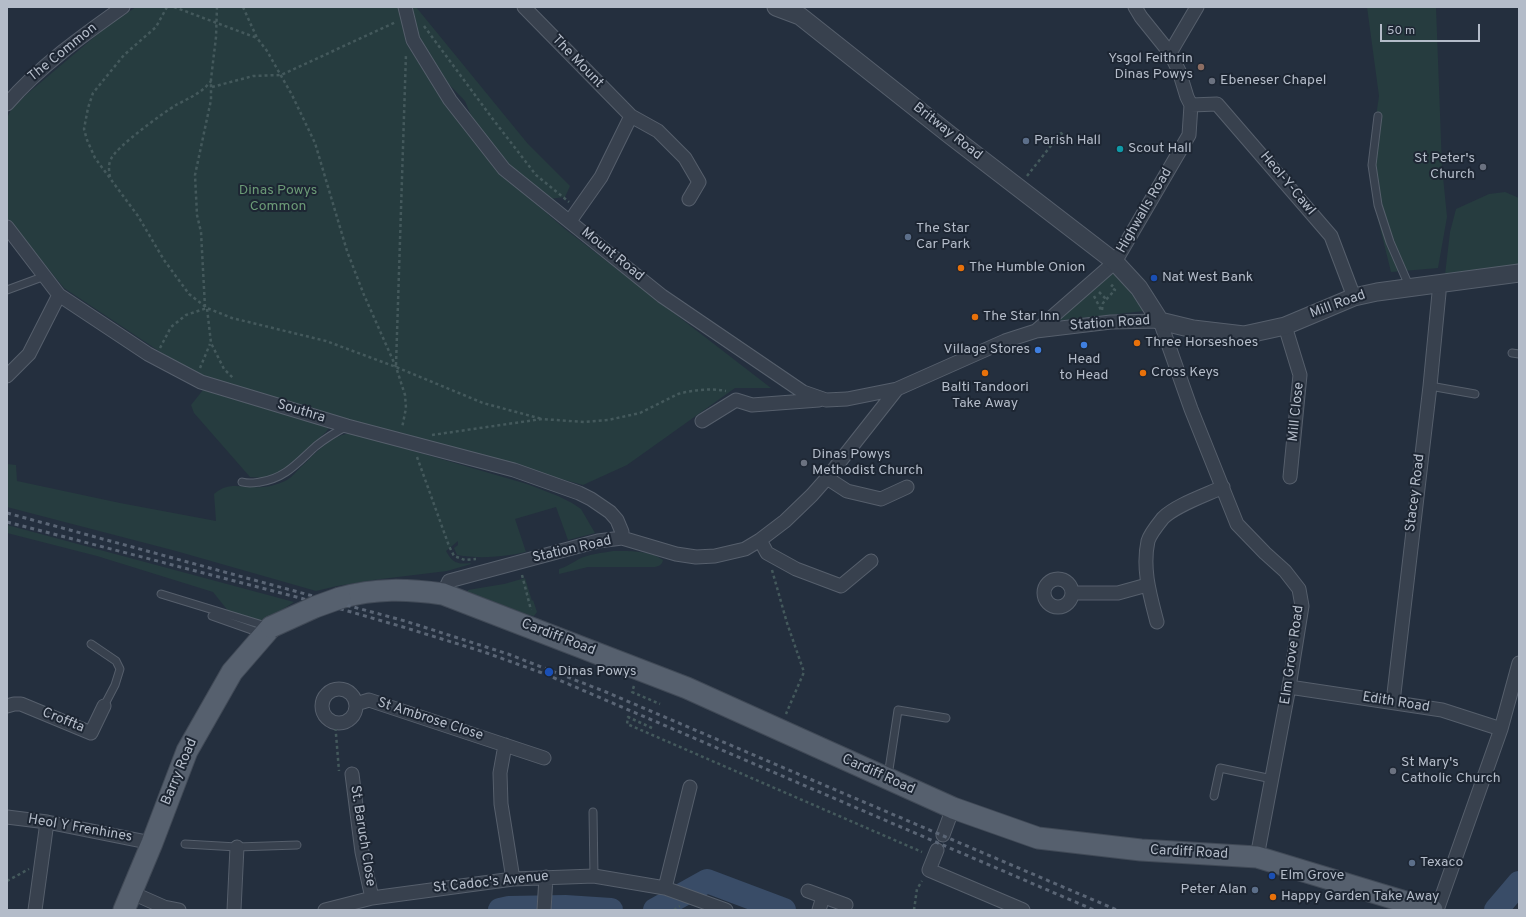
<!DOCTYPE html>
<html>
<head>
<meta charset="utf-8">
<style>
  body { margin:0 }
  #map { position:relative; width:1526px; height:917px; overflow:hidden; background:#242f3e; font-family:Overpass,sans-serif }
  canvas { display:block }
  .frame { position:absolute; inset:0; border:8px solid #b4bcc9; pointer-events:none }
  .scale { position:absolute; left:1380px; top:24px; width:100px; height:18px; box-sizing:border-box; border:2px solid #b4bcc9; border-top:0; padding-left:5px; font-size:12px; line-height:14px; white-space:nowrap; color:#b4bcc9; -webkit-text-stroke:3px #1d2633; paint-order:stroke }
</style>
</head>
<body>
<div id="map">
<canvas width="1526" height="917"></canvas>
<div class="frame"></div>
<div class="scale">50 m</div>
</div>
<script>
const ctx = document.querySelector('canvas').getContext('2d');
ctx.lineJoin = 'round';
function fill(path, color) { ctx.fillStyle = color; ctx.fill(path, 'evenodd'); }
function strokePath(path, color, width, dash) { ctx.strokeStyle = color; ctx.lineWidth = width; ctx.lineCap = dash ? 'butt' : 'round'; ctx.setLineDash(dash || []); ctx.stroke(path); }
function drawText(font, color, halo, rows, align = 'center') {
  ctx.font = font + ' Overpass,sans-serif'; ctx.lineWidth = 4; ctx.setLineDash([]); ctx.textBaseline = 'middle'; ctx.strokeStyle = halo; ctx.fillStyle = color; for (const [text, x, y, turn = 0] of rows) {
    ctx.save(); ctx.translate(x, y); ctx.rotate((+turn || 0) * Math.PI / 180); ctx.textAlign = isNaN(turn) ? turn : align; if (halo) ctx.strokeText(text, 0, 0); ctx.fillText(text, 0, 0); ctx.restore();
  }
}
fill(new Path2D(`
  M 136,7 L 399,7 L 406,43 L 445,104 L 499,172 L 565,229 L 771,388 L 735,388 L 627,465 L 583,485 L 288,404 L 192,373 L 64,288 L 7,218 L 7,118 L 11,110 L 27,94 L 105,28 Z
  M 410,7 L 416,7 L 528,144 L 570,186 L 565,197 L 549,199 L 516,172 L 475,125 L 465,101 L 435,70 L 417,35 Z
  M 1367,7 L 1436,7 L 1442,167 L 1447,217 L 1438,268 L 1391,272 L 1375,207 L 1369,164 L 1379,96 Z
  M 1505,192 L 1519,198 L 1519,273 L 1444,283 L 1450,232 L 1456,209 L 1489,194 Z
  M 1114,272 L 1130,287 L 1144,311 L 1056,321 Z
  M 203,390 L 324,426 L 329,428 L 326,432 L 282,471 L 263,478 L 250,477 L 194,413 L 191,405 Z
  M 352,433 L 527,484 L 558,496 L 572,503 L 581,509 L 595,533 L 568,540 L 556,507 L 515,519 L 526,552 C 503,557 480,559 457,555 L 454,548 L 458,545 L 458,541 L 446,551 C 452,562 457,565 470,563 L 471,564 L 447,571 L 373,580 L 337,586 L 316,591 L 176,551 L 7,507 L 7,464 L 16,465 L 17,481 L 120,503 L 216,521 L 214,494 C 228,482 239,487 255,487 C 265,488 276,485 285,481 C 290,479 295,473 299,469 C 314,455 330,435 352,433 Z
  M 7,525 L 294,602 L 266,620 L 259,621 L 229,612 L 213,592 L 97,556 L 7,533 Z
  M 613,551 C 630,551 649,550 663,560 C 662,565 659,566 655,567 L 588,567 L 559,574 L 559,569 C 566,567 572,563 579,559 C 589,554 602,553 613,551 Z
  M 525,578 L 532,601 L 533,600 L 537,612 L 534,616 L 529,615 L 468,592 L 468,590 L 504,584 Z`), '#263c3f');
strokePath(new Path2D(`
  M 500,910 L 509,908 L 565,907 L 611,910
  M 655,910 L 707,881 L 784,910
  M 1496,910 L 1519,883`), '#394c67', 24);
const service = new Path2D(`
  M 1378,116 L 1372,165 L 1378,205 L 1390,242 L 1410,288
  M 7,290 L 45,276
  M 1512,353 L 1519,354
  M 1430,386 L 1475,394
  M 242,482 C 249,484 253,483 260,482 C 286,478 298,462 316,446 C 326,438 336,432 347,426
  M 161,594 L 269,627
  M 212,616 L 263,634
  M 91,644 L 116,661 L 120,669 L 115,685 L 104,706
  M 888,776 L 898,710 L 946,718
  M 1214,796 L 1220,768 L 1272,779
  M 593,812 L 594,876
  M 185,844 L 237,847 L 297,845`);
const minor = new Path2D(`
  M 405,7 L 413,40 L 450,100 L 504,169 L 662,296 L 803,392 L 826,400 L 847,399 L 897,389
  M 524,7 L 631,116 L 601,177 L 570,221
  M 1170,53 L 1197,7
  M 7,104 C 40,66 82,36 123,7
  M 1191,105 L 1217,104 L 1331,236 L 1354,297
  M 631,116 L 658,131 L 685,158 L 699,182 L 689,199
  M 7,227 L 59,295 L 148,354 L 201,382 L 347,426 L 514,470 L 579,493 L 591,499 L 610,512 L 617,520 L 622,532 L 622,538
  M 1285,326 L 1300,375 L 1290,477
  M 1036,331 L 1115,262 L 1189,135 L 1191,105 L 1187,97 L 1179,71 L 1170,53 L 1141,17 L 1135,7
  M 7,376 L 29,354 L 59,295
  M 702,421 L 736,400 L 752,405 L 819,400
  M 827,478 L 847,491 L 881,499 L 907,487
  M 760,540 L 767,553 L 796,569 L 841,586 L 871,561
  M1044 593a14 14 0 1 1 28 0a14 14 0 1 1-28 0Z
  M 1072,593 L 1118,593 L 1147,585
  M 443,594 L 449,581 L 598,541 L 622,538 L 676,554 L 696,557 L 715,556 L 745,549 L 760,540 L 785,521 L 812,495 L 827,478 L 897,389 L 1005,341 L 1036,331 L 1111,322 L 1160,321 L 1191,409 L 1237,524 L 1265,553 L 1285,571 L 1299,589 L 1302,606 L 1289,687 L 1257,857
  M 1157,622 C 1150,595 1142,569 1148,541 C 1150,534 1159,523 1163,518 C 1176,505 1206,495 1223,487
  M 1289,687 L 1442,710 L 1501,729
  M322 706a17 17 0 1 1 34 0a17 17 0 1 1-34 0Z
  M 1393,702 L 1430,386 L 1439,293 L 1438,284
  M 356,704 L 369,700 L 544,758
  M 7,706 L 14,704 L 21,704 L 91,733 L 104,706
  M 505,745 L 500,773 L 501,804 L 513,879
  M 352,774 L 362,852 L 372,898
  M 7,817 L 47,822 L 152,843
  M 943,835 L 953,808
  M 937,850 L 929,870 L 1023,910
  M 665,888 L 690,787
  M 808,891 L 846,905
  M 130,892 L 164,907 L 179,910
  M 35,910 L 47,822
  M 234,910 L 237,847
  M 325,910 L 372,898 L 513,879 L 594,876 L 665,888 L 726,910
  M 544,910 L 546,877
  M 819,910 L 823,897
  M 1437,910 L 1501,729 L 1519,663`);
const tertiary = new Path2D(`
  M 776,7 L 800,16 L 950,135 L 1115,262 L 1139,288 L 1160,321 L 1193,329 L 1244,335 L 1285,326 L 1354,297 L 1377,292 L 1519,273`);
const primary = new Path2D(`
  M 340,598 C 376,588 407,589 443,594 L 687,688 L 953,808 L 1038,838 L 1141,850 L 1257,857 L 1432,910
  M 124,910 L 152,843 L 187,751 L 232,672 L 271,627`);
strokePath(service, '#565f6c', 9);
strokePath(minor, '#565f6c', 15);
strokePath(tertiary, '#565f6c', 19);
strokePath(primary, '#414a57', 23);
strokePath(new Path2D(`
  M 167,7 L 156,27 L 124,55 L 93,93 L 88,108 L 84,129 L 87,140 L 95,158 L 138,216 L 164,260 L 189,294 L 207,308 L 232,318 L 326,341 L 396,367 L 483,403 L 542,419
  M 174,7 L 257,38
  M 243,7 L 257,38 L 267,51 L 292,95 L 315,143 L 347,251 L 364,295 L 396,367 L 405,395 L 406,408 L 402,428
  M 424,26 L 492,118 L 536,175 L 569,202
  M 212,87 L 253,76 L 281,75 L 396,22
  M 1027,176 L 1061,133 L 1063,135
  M 110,177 C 109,171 108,165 111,159 C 116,147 163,113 176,105 C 189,98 202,93 211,81
  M 1099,292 L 1106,299
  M 1094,296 L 1101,310
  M 205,307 L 201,232 L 197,215 L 195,175 L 211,100 L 211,79 L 216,37 L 217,7
  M 1102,310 L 1103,303 L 1115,290 L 1111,287 L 1114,283
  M 160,348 L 171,327 L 186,315 L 207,308 L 211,343 L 224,369 L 234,379
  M 396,365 L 406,54
  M 200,368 L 210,344
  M 432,435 L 542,419 L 584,422 L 608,420 L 640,413 L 678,394 C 693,390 710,388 726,391
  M 417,457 L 449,546 L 454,556 L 465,560 L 476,559
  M 772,570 L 787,623 L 804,672 L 786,714
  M 522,575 L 531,610
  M 634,686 L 632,692 L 660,704
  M 335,722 L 339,771
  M 652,728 L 628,717 L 627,724 L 922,852
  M 7,881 L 29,869
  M 674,910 L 680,906
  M 914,910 L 917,889 L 922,881`), '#44595c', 2.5, [3, 3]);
strokePath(service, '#38414e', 7);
strokePath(minor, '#38414e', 13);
strokePath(tertiary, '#38414e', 17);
strokePath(primary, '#56606e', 21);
strokePath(new Path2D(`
  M 7,513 L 405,621 L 508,654 L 606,692 L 1117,910
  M 7,522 L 327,605 L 403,627 L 484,652 L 545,674 L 1094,910`), '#5a6575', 3, [4, 4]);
const primaryBridge = new Path2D(`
  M 271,627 L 315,607 L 340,598`);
strokePath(primaryBridge, '#414a57', 23, []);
strokePath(primaryBridge, '#56606e', 21);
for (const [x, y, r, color] of [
  [1201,67,4,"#8d6e63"],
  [1212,81,4,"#6b7280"],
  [1026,141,4,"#5c6f8a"],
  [1120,149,4,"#0f9aa8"],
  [1483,167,4,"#6b7280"],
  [908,237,4,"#5c6f8a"],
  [961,268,4,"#e8710a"],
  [1154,278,4,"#1a4fb4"],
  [975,317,4,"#e8710a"],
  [1137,343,4,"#e8710a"],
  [1084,345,4,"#3f7fe0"],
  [1038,350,4,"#3f7fe0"],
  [985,373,4,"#e8710a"],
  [1143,373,4,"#e8710a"],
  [804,463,4,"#6b7280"],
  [549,672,5,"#1a4fb4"],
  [1393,771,4,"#6b7280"],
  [1412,863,4,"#5c6f8a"],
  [1272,876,4,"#1a4fb4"],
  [1255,890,4,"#5c6f8a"],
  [1273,897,4,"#e8710a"]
]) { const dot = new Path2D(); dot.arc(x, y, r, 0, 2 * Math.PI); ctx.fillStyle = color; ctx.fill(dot); strokePath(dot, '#1d2633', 1.5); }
drawText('14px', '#b4bcc9', '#1d2633', [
  ["The Common",63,53,-39],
  ["The Mount",577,62,46],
  ["Britway Road",947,132,38],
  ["Heol-Y-Cawl",1287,184,50],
  ["Highwalls Road",1145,211,-60],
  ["Mount Road",612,255,39],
  ["Mill Road",1338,305,-20],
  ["Station Road",1110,324,-4],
  ["Southra",301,412,17],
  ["Mill Close",1297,412,-84],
  ["Stacey Road",1416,493,-83],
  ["Station Road",572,550,-13],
  ["Cardiff Road",558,638,21],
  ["Elm Grove Road",1293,655,-82],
  ["Edith Road",1396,703,9],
  ["St Ambrose Close",430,720,18],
  ["Croffta",63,721,22],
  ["Barry Road",180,772,-67],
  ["Cardiff Road",878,775,24],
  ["Heol Y Frenhines",80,829,10],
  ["St. Baruch Close",362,836,81],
  ["Cardiff Road",1189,853,3],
  ["St Cadoc's Avenue",491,883,-6]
]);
drawText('14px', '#b4bcc9', '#1d2633', [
  ["Ysgol Feithrin",1193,59,"right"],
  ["Dinas Powys",1193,75,"right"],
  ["Ebeneser Chapel",1220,81],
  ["Parish Hall",1034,141],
  ["Scout Hall",1128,149],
  ["St Peter's",1475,159,"right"],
  ["Church",1475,175,"right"],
  ["The Star",916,229],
  ["Car Park",916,245],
  ["The Humble Onion",969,268],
  ["Nat West Bank",1162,278],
  ["The Star Inn",983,317],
  ["Three Horseshoes",1145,343],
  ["Village Stores",1030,350,"right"],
  ["Head",1084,360,"center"],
  ["to Head",1084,376,"center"],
  ["Cross Keys",1151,373],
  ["Balti Tandoori",985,388,"center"],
  ["Take Away",985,404,"center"],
  ["Dinas Powys",812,455],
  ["Methodist Church",812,471],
  ["Dinas Powys",558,672],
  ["St Mary's",1401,763],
  ["Catholic Church",1401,779],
  ["Texaco",1420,863],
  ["Elm Grove",1280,876],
  ["Peter Alan",1247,890,"right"],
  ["Happy Garden Take Away",1281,897]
], 'left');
drawText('14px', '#6b9a76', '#1d2633', [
  ["Dinas Powys",278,191],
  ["Common",278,207]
]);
</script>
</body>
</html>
